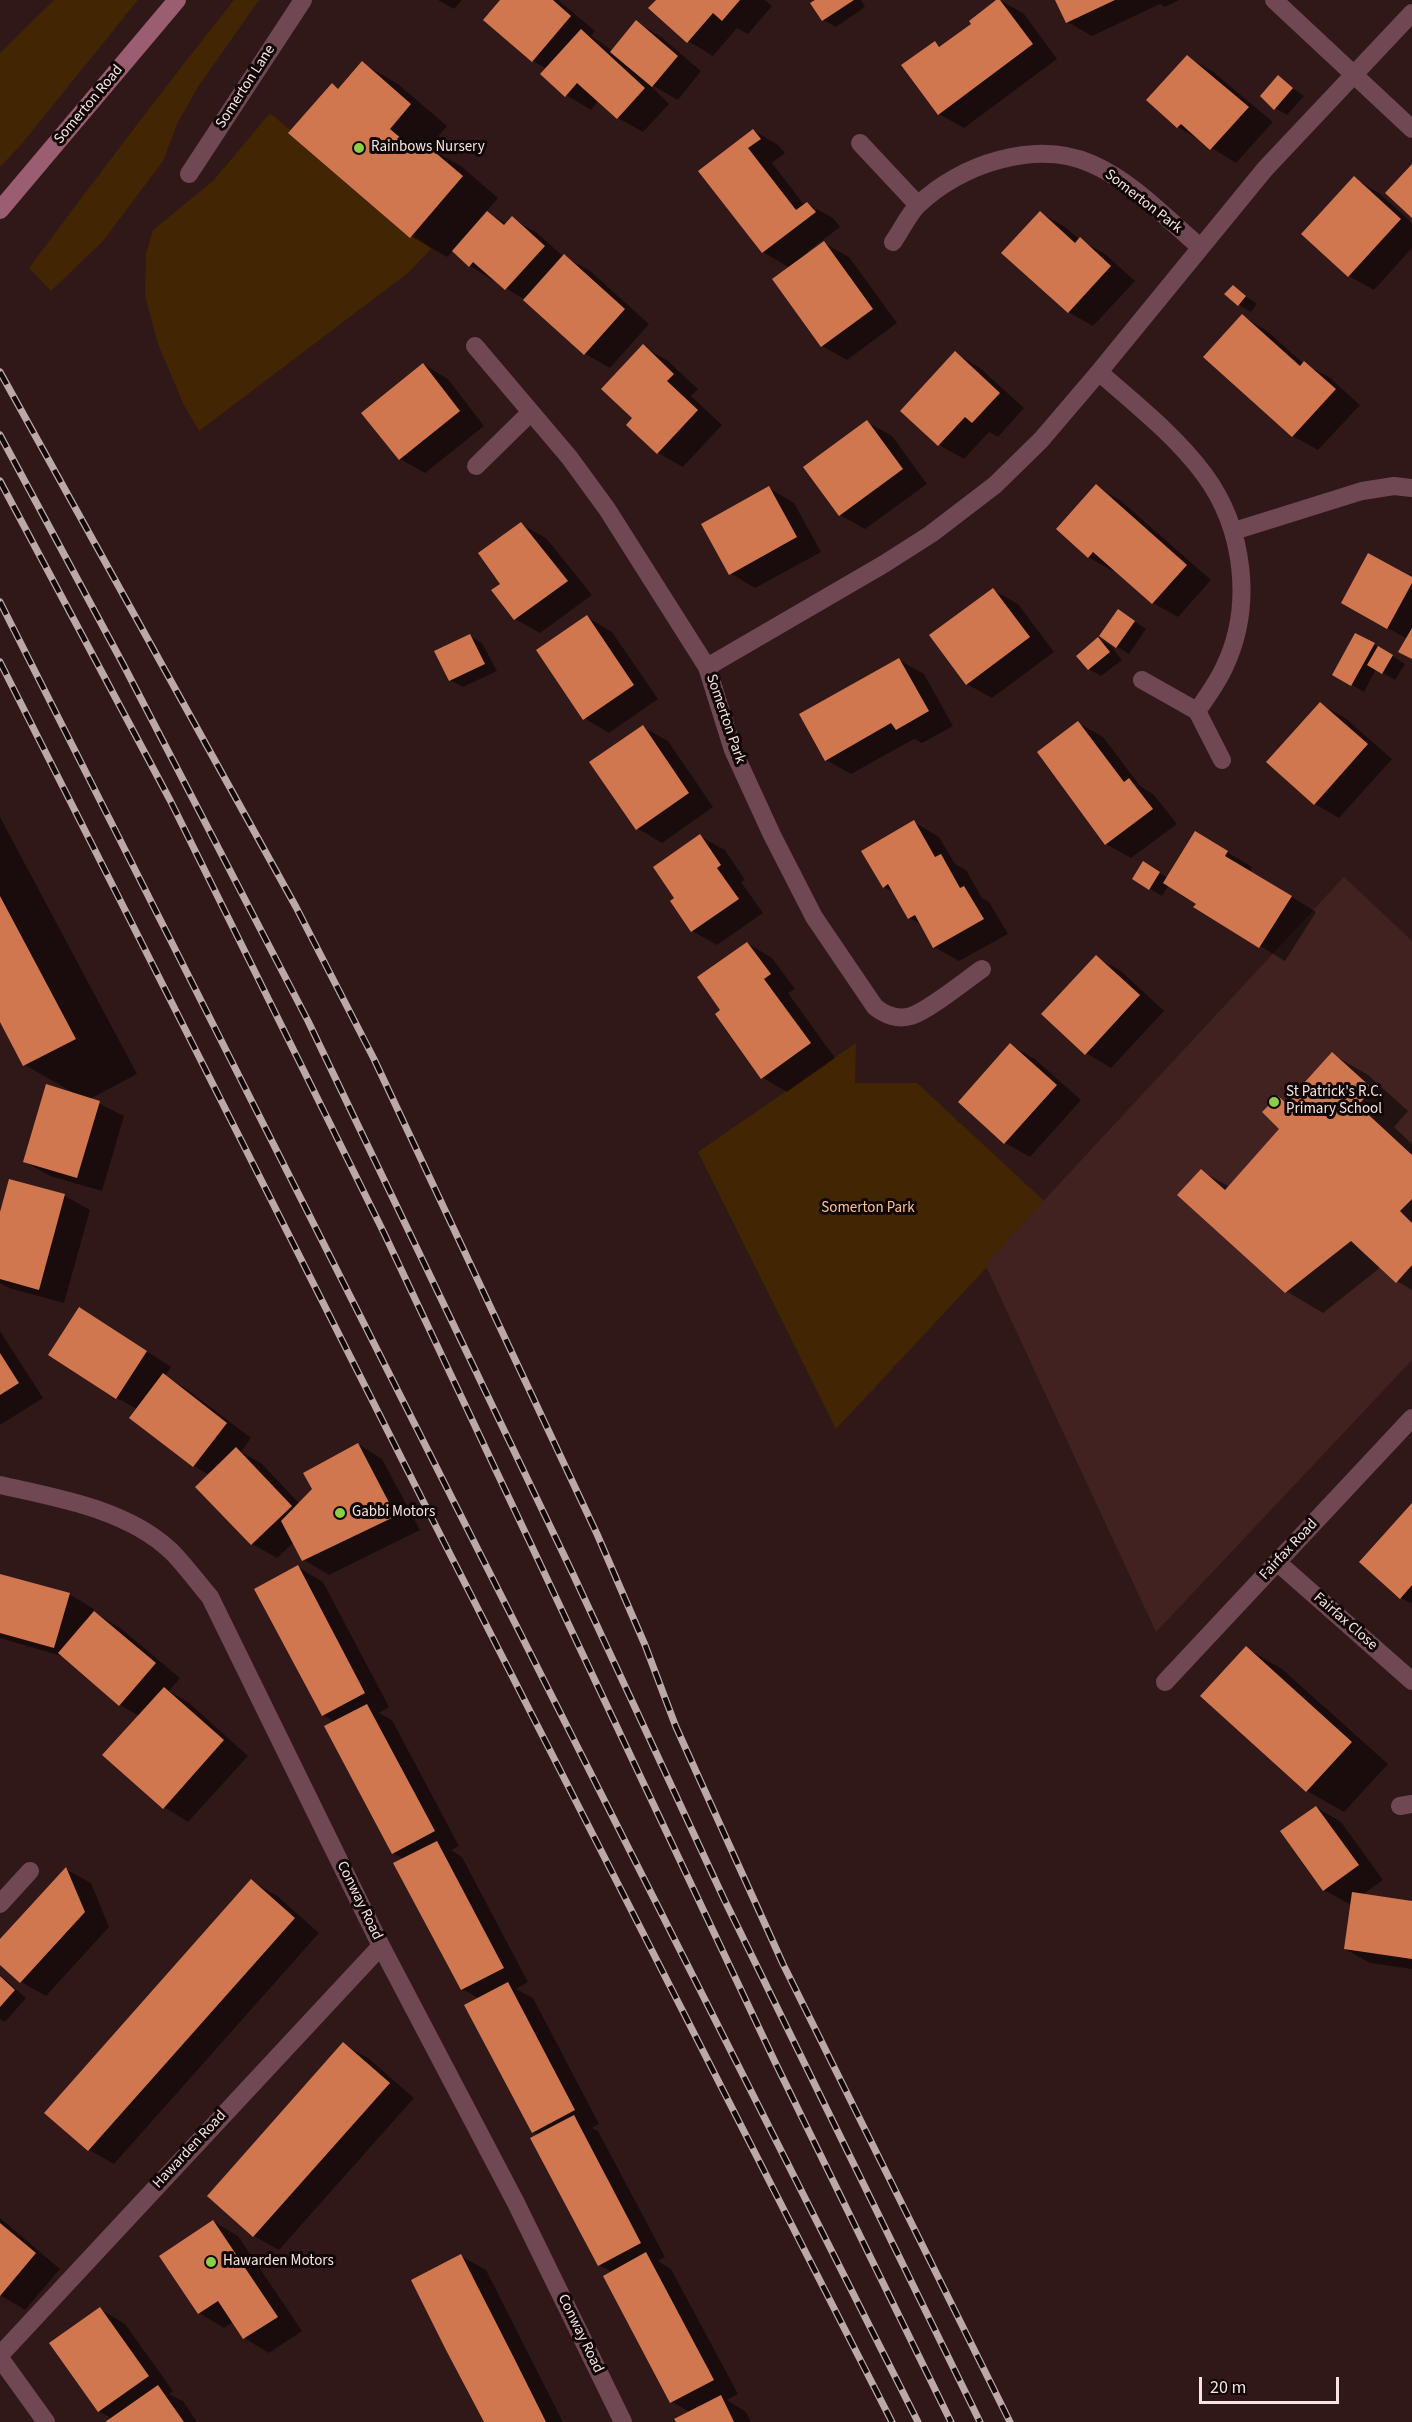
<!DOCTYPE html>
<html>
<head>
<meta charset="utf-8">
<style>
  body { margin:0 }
  #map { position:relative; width:1412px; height:2422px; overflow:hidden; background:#311818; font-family:"Source Sans 3",sans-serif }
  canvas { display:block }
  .scale { position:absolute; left:1199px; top:2377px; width:140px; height:27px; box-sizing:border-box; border:3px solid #f6e4e3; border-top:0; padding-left:8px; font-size:18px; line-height:21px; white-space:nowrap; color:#f6e4e3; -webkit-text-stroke:4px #110707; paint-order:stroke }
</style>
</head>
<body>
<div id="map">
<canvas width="1412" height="2422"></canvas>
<div class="scale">20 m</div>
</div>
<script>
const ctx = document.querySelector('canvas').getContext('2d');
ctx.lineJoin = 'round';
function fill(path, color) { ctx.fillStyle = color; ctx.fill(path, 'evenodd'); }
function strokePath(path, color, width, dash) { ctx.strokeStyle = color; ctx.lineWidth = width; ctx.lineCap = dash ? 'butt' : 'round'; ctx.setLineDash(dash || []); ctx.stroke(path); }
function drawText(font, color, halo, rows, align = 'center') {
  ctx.font = font + ' "Source Sans 3",sans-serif'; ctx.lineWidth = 6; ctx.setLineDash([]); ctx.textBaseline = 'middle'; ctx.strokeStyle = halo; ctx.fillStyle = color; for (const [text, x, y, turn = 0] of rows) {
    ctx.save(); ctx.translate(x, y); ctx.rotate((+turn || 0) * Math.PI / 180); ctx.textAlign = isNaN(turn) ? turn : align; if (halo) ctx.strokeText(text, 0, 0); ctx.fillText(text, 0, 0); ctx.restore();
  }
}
fill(new Path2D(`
  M 1344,877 L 1412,941 L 1412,1360 L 1156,1632 L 985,1264 Z`), '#412221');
fill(new Path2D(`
  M 54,0 L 138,0 L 20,146 L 0,167 L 0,53 Z
  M 234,0 L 259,0 L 198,87 L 177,124 L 163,161 L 103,241 L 51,291 L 29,268 C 96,178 164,88 234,0 Z
  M 270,113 L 431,249 L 408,273 L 199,431 L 183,403 L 158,344 L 145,295 L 146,253 L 153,230 L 213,181 Z
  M 856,1043 L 855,1083 L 917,1083 L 1044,1201 L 986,1264 L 987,1267 L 836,1429 L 698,1152 Z`), '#422502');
fill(new Path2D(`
  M 438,0 L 462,0 L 454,9 Z
  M 502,0 L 558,0 L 595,31 L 591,36 L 613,51 L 636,22 L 661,37 L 701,71 L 678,100 L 648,83 L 669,104 L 643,132 L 618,118 L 599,100 L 591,110 L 566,95 L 547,69 L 533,61 L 486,20 Z
  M 658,0 L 765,0 L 772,6 L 748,34 L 737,28 L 713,56 L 688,41 Z
  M 817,0 L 861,0 L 865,7 L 836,27 L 823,20 Z
  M 1000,0 L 1024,14 L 1057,59 L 964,128 L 939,114 L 935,43 L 942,47 L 974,24 Z
  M 1056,0 L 1179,0 L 1165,7 L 1160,4 L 1092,36 L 1067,22 Z
  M 1187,57 L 1212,71 L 1273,122 L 1236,163 L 1178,127 L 1148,100 Z
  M 362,63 L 398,84 L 447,126 L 428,148 L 461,166 L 498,198 L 486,212 L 507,224 L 512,218 L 537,233 L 564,257 L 589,270 L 649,324 L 610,368 L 585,354 L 525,300 L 470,266 L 453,251 L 447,257 L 411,236 L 332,85 L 340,89 Z
  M 1278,77 L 1304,96 L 1287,115 L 1275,108 Z
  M 753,130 L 778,145 L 785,153 L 772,163 L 805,206 L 808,204 L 833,218 L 840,227 L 808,251 L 809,253 L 824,243 L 849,257 L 897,323 L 847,360 L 822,346 L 790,268 L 763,252 L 700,171 Z
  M 1354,178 L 1379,193 L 1412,223 L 1412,248 L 1374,290 L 1349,276 Z
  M 1041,213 L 1065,227 L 1080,240 L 1105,254 L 1135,281 L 1093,326 L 1068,312 Z
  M 1233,287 L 1257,304 L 1251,312 L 1239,305 Z
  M 1242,316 L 1267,331 L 1304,364 L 1329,377 L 1360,405 L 1318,450 L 1293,436 L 1206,357 Z
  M 643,346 L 668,361 L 698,389 L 691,396 L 722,425 L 683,467 L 658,453 L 634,418 Z
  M 955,353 L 980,368 L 1024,408 L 998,437 L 989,432 L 964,459 L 939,445 L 902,411 Z
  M 423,364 L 448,379 L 484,426 L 425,473 L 400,459 Z
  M 867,422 L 892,436 L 927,484 L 865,529 L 840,515 Z
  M 1096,486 L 1121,501 L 1211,580 L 1178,617 L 1153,603 L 1115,570 L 1113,571 L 1088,557 Z
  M 769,488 L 794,503 L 821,552 L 755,588 L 730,573 Z
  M 521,524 L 546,538 L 592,595 L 540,633 L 515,619 L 502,584 Z
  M 1412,579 L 1412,658 L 1407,639 L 1343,602 Z
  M 993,590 L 1018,604 L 1054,652 L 992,698 L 967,684 Z
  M 587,617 L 612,632 L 658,699 L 609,733 L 584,718 Z
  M 1130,618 L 1146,629 L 1129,654 L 1117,647 Z
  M 470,636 L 482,643 L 497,671 L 463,687 L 450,680 L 436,652 Z
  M 1099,639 L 1111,646 L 1122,660 L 1101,676 L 1089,669 Z
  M 1374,644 L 1405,664 L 1395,680 L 1376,669 L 1364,692 L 1334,674 Z
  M 899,660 L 924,674 L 953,726 L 922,743 L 914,739 L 851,774 L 826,760 Z
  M 1320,704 L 1345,718 L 1392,759 L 1339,818 L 1315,804 Z
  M 1078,723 L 1103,737 L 1140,786 L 1154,795 L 1177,824 L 1131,858 L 1106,844 L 1039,752 Z
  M 643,727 L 668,741 L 713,807 L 662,843 L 637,828 Z
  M 0,817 L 137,1074 L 90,1099 L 124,1116 L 102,1191 L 50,1176 L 25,1162 L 72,1092 L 25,1065 L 0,1019 Z
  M 914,822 L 939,837 L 955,864 L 966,870 L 982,898 L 989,902 L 1008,934 L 959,961 L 934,947 L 922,925 L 909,918 L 894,893 L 884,887 Z
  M 700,836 L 725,850 L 745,880 L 741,882 L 763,913 L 717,945 L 692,931 L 676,899 Z
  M 1220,848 L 1252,867 L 1250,871 L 1316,912 L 1285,961 L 1195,907 L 1198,903 L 1169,885 L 1162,896 L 1134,879 L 1143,863 L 1168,878 Z
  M 747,943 L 772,958 L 795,989 L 788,993 L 835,1058 L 787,1092 L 763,1078 L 722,1010 Z
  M 1096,957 L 1121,971 L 1164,1011 L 1111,1068 L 1086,1053 Z
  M 1011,1045 L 1036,1060 L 1081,1100 L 1030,1157 L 1005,1143 Z
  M 1332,1054 L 1368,1075 L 1408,1111 L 1394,1127 L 1412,1144 L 1412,1290 L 1397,1281 L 1381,1267 L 1323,1313 L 1286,1291 L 1201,1171 L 1230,1187 L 1281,1128 L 1278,1098 L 1287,1103 Z
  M 10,1180 L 65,1196 L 90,1210 L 64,1303 L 9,1288 L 0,1283 L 0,1216 Z
  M 105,1324 L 171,1367 L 165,1376 L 188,1390 L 251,1438 L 241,1452 L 261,1463 L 300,1504 L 358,1444 L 382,1459 L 420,1530 L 329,1575 L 304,1560 L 294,1542 L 277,1558 L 252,1544 L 209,1475 L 194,1466 L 131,1417 L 137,1409 L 117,1398 Z
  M 0,1331 L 43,1398 L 0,1425 Z
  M 1412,1505 L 1412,1604 L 1401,1598 Z
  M 298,1567 L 323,1582 L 389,1707 L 379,1713 L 392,1720 L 459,1846 L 451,1850 L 462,1857 L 528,1982 L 516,1989 L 533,1998 L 599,2124 L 592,2128 L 598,2131 L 665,2257 L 658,2261 L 671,2269 L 738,2394 L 727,2400 L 746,2412 L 751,2422 L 677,2422 L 690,2412 L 672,2402 L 612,2272 L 599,2265 L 539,2135 L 533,2132 L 479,1999 L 463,1989 L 395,1864 L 404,1859 L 393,1853 L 335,1722 L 323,1715 Z
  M 0,1576 L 69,1594 L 94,1609 L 93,1612 L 119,1627 L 180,1678 L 169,1691 L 189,1703 L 248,1756 L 188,1822 L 164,1807 L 139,1716 L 120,1705 L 65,1657 L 0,1638 Z
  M 1246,1648 L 1282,1669 L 1388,1764 L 1344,1812 L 1307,1791 Z
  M 1316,1807 L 1341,1822 L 1383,1880 L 1362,1895 L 1412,1903 L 1412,1969 L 1370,1963 L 1345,1949 L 1352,1901 L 1349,1904 L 1324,1890 Z
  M 66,1869 L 91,1883 L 109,1927 L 46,1996 L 21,1982 L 0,1963 L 0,1941 Z
  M 251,1881 L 276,1895 L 319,1933 L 114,2164 L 89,2150 Z
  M 0,1975 L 26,1998 L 5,2022 L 0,2019 Z
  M 343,2044 L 368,2058 L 414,2098 L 279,2250 L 254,2236 Z
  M 0,2218 L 60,2269 L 25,2310 L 0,2295 Z
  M 213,2221 L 238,2236 L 302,2331 L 269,2353 L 244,2338 L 233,2322 L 224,2328 L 199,2313 L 161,2256 Z
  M 461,2256 L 486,2270 L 563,2422 L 485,2422 Z
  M 100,2309 L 125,2324 L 173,2391 L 169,2394 L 183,2401 L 197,2422 L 109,2422 L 112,2419 L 99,2411 Z`), '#0007');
fill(new Path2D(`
  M 500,0 L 553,0 L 571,16 L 532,62 L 483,20 Z
  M 656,0 L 740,0 L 722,21 L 713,13 L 687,43 L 648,8 Z
  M 815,0 L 854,0 L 822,21 L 810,3 Z
  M 996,0 L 1000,0 L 1033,44 L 938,115 L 901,65 L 935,41 L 939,47 L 971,24 L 969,21 Z
  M 1055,0 L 1115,0 L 1066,23 Z
  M 636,20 L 678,56 L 652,87 L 610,52 Z
  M 581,29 L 645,88 L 617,119 L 577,83 L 565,97 L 540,74 Z
  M 1187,55 L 1249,107 L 1210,150 L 1181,124 L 1177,128 L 1146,100 Z
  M 362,61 L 411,104 L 390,129 L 417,152 L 424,143 L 463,176 L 410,238 L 288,133 L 332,83 L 338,89 Z
  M 1278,75 L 1293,88 L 1274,110 L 1260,96 Z
  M 753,129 L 761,139 L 748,148 L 796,210 L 807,202 L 816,212 L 762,253 L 698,171 Z
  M 1412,164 L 1412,218 L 1385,193 Z
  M 1354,176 L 1401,219 L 1348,277 L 1301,234 Z
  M 487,211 L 504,225 L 512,216 L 545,246 L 505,290 L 473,262 L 469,267 L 452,251 Z
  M 1040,211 L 1075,243 L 1080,237 L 1111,266 L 1068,313 L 1001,253 Z
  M 824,241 L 873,309 L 821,347 L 772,279 Z
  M 564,254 L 625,309 L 584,355 L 523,300 Z
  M 1233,285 L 1246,296 L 1238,306 L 1224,294 Z
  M 1242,314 L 1300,366 L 1304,361 L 1336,389 L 1292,437 L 1203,357 Z
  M 643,344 L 674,374 L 667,381 L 698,410 L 657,454 L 626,425 L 632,418 L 601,389 Z
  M 955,351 L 1000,393 L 972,423 L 965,417 L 938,446 L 900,411 Z
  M 423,363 L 460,411 L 399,460 L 361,413 Z
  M 867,420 L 903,469 L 839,516 L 803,467 Z
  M 1096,484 L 1187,565 L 1152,604 L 1093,552 L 1088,558 L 1056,529 Z
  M 769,486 L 797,537 L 729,575 L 701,524 Z
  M 521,522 L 568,581 L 514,620 L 491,590 L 500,584 L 478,553 Z
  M 1368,553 L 1412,577 L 1412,583 L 1387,629 L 1341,603 Z
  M 993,588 L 1030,637 L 966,685 L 929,635 Z
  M 1118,609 L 1135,621 L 1116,648 L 1099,636 Z
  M 587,615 L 634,685 L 583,720 L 536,650 Z
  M 1412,628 L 1412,659 L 1398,652 Z
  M 1355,633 L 1375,643 L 1351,686 L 1332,675 Z
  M 470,634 L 485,664 L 449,681 L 434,651 Z
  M 1098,637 L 1110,652 L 1088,670 L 1076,656 Z
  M 1378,646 L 1393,655 L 1382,674 L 1367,665 Z
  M 899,658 L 929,711 L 896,730 L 891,723 L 825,761 L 799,714 Z
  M 1320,702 L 1368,744 L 1314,805 L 1266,762 Z
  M 1078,721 L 1124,782 L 1129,778 L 1153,809 L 1105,845 L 1037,752 Z
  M 643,725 L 689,793 L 636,830 L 589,762 Z
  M 914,820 L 935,857 L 941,854 L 960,888 L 964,886 L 984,919 L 933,948 L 915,915 L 908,919 L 888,884 L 883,888 L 861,851 Z
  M 1195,831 L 1228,851 L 1225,856 L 1292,896 L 1259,948 L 1193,907 L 1196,904 L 1163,883 Z
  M 700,834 L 721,865 L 717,868 L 739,899 L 691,932 L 670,901 L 674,898 L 653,867 Z
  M 1143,861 L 1160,872 L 1149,890 L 1132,879 Z
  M 0,896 L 76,1039 L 23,1066 L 0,1022 Z
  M 747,942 L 771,974 L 764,979 L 811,1043 L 761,1079 L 715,1014 L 720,1010 L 697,977 Z
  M 1096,955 L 1140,995 L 1085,1055 L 1041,1014 Z
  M 1010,1043 L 1057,1085 L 1004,1144 L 958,1102 Z
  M 1332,1052 L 1373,1089 L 1358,1105 L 1412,1155 L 1412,1199 L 1400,1211 L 1412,1223 L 1412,1265 L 1396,1283 L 1351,1241 L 1285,1293 L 1177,1195 L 1201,1169 L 1225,1190 L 1279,1129 L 1262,1112 L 1278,1096 L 1286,1103 Z
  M 46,1084 L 100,1101 L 77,1178 L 23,1162 Z
  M 9,1179 L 65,1194 L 39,1290 L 0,1279 L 0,1212 Z
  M 79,1307 L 147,1351 L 116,1399 L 48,1355 Z
  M 0,1353 L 19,1383 L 0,1395 Z
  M 163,1373 L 227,1423 L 193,1467 L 129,1418 Z
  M 358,1443 L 396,1516 L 302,1561 L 281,1521 L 312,1489 L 303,1473 Z
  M 236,1447 L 292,1506 L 251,1545 L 195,1487 Z
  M 1412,1503 L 1412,1585 L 1400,1599 L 1359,1562 Z
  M 298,1565 L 365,1693 L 322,1716 L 254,1589 Z
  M 0,1574 L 70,1593 L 54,1648 L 0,1633 Z
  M 94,1611 L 156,1663 L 119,1706 L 58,1653 Z
  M 1246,1646 L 1352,1742 L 1306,1792 L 1200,1696 Z
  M 164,1687 L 224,1740 L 163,1809 L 102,1755 Z
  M 367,1704 L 435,1831 L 392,1854 L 324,1726 Z
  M 1316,1806 L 1359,1865 L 1323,1891 L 1280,1831 Z
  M 437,1841 L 504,1968 L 461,1990 L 393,1863 Z
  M 66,1867 L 85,1912 L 20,1983 L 0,1965 L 0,1939 Z
  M 251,1879 L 295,1918 L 88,2151 L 44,2113 Z
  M 1352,1892 L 1412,1901 L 1412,1959 L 1344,1949 Z
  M 0,1976 L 15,1990 L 0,2007 Z
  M 508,1982 L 575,2110 L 532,2133 L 464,2005 Z
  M 343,2042 L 390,2083 L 253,2237 L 207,2196 Z
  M 574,2115 L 641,2243 L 598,2266 L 530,2138 Z
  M 213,2220 L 278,2317 L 243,2339 L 218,2301 L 198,2314 L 159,2256 Z
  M 0,2223 L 36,2253 L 0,2296 Z
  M 646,2252 L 714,2380 L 670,2403 L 603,2276 Z
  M 461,2254 L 513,2356 L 546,2422 L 484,2422 L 446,2350 L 411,2280 Z
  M 100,2307 L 149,2376 L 98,2412 L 49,2343 Z
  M 158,2385 L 184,2422 L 105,2422 Z
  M 721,2395 L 734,2422 L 676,2422 L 674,2419 Z`), '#d17750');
strokePath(new Path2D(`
  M 1274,0 L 1412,129
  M 860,143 L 918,205
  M 189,174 L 303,0
  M 893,242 C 901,231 908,215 918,205 C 960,164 1036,139 1092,164 C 1133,182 1166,218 1200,247
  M 475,346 L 569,457 L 607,509 L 707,667 L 733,750 L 772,835 L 814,917 L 875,1007 C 885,1015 898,1020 911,1016 C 928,1011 966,980 982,969
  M 1099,372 C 1135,404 1175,435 1204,474 C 1244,528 1254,606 1224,668 C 1217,683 1207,697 1197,711 L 1222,760
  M 476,466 L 531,412
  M 1234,531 L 1362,491 L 1394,486 L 1412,488
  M 707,667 L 884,564 L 931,534 L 995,485 L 1041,440 L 1099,372 L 1265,169 L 1412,13
  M 1142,680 L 1197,711
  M 0,1485 C 57,1498 127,1509 171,1551 C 185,1565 197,1582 210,1597 L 381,1946 L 516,2203 L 623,2422
  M 1277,1562 L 1412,1681
  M 1165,1682 L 1412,1418
  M 1400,1806 L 1412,1804
  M 0,1904 L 30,1871
  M 0,2355 L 381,1946
  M 0,2358 L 46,2422`), '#6f4854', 18);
strokePath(new Path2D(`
  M 0,210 L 177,0`), '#9b5d71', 18);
const rail = new Path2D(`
  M 0,372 L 296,907 L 374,1059 L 597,1534 L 645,1645 L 676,1727 L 783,1964 L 1010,2422
  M 0,435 L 123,664 L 308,1021 L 573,1574 L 724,1899 L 980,2422
  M 0,481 L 170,800 L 384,1233 L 775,2062 L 951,2422
  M 0,602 L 918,2422
  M 0,662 L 422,1499 L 892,2422`);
strokePath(rail, '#bca8a7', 7);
strokePath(rail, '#110707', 4.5, [14]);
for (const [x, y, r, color] of [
  [359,148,6,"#8cce45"],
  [1274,1102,6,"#8cce45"],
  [340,1513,6,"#8cce45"],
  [211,2262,6,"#8cce45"]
]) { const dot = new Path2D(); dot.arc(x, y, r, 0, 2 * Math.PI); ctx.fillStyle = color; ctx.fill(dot); strokePath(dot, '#110707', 2); }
drawText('15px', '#f6e4e3', '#110707', [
  ["Somerton Lane",246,87,-57],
  ["Somerton Road",89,105,-50],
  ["Somerton Park",1143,202,38],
  ["Somerton Park",725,719,71],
  ["Fairfax Road",1289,1550,-47],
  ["Fairfax Close",1345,1622,41],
  ["Conway Road",359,1901,64],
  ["Hawarden Road",190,2150,-47],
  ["Conway Road",580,2334,64]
]);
drawText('15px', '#f6e4e3', '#110707', [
  ["Rainbows Nursery",371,148],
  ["St Patrick's R.C.",1286,1093],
  ["Primary School",1286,1110],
  ["Gabbi Motors",352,1513],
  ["Hawarden Motors",223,2262]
], 'left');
drawText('15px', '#fbc590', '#110707', [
  ["Somerton Park",868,1209]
]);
</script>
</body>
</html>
